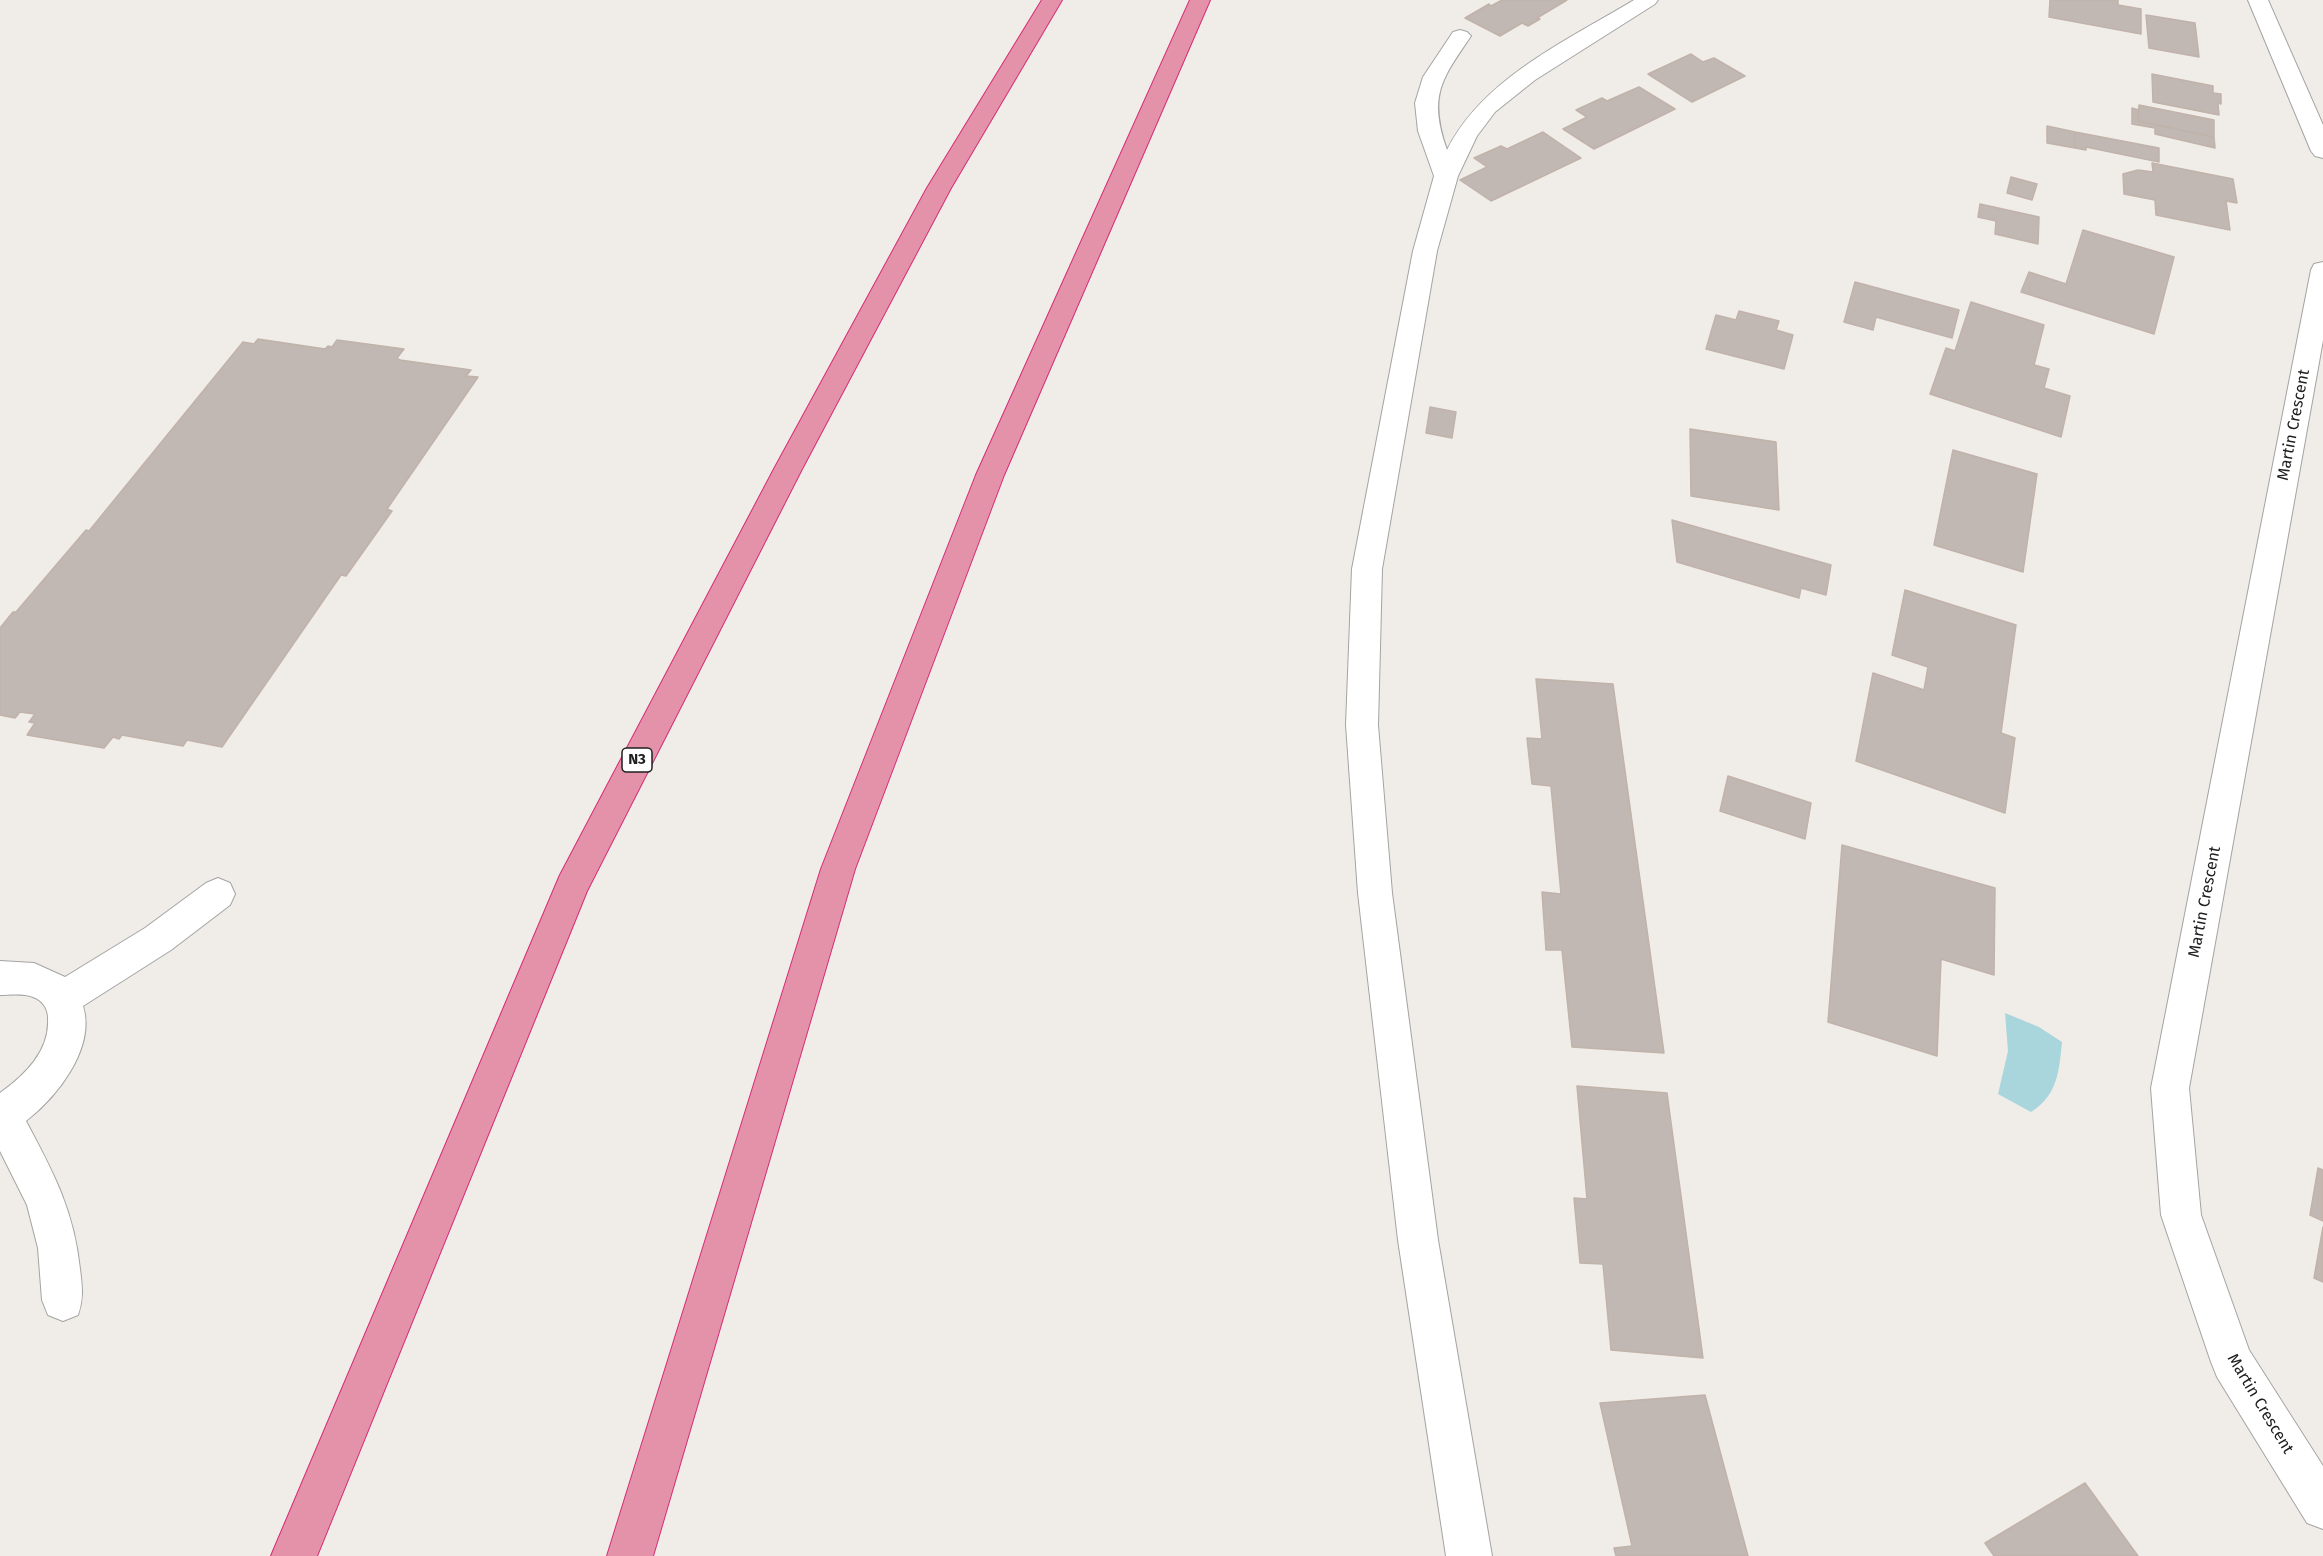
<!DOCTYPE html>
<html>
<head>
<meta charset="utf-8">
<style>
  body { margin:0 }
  canvas { display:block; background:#f0ece7 }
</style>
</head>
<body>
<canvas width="2323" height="1556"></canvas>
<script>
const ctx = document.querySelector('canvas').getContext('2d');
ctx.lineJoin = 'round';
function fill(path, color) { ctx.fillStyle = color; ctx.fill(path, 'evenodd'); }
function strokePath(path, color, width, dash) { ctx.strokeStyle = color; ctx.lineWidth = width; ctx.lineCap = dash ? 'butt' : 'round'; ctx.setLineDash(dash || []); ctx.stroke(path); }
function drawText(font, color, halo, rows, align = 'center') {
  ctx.font = font + ' "Fira Sans",sans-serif'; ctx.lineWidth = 5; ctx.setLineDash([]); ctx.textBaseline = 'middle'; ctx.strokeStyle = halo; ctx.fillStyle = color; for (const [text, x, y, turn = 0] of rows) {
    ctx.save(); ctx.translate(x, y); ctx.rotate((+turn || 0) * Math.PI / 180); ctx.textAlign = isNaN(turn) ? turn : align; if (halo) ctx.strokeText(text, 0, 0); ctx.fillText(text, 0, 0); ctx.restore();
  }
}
fill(new Path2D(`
  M 2005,1013 L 2039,1027 L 2062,1042 C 2059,1071 2058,1095 2031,1112 L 1998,1094 L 2008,1051 Z`), '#a9d6dc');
const building = new Path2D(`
  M 1502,0 L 1567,0 L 1537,18 L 1540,19 L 1528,26 L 1522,23 L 1500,36 L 1465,18 L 1489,4 L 1491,6 Z
  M 2050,0 L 2118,0 L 2118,5 L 2141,9 L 2141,34 L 2049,17 Z
  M 2146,15 L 2195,23 L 2199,57 L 2149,48 Z
  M 1691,54 L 1703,62 L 1714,58 L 1745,76 L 1692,102 L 1648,74 Z
  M 2152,74 L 2213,86 L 2213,93 L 2221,94 L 2221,104 L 2218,103 L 2219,115 L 2153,102 Z
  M 1639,87 L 1675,109 L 1594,149 L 1563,129 L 1587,117 L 1576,110 L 1602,98 L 1607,101 Z
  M 2139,105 L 2214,120 L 2214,137 L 2138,121 Z
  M 2132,108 L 2139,110 L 2138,121 L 2214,137 L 2215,148 L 2155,134 L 2155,128 L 2132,124 Z
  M 2047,126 L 2075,132 L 2075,148 L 2047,143 Z
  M 1543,132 L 1581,158 L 1491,201 L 1460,180 L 1487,167 L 1474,158 L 1501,146 L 1507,149 Z
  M 2075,132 L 2159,148 L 2159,162 L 2086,147 L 2086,150 L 2075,148 Z
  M 2152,163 L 2233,179 L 2237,203 L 2226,201 L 2230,230 L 2156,215 L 2155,200 L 2124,194 L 2123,174 L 2138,170 L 2153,172 Z
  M 2011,177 L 2037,184 L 2032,200 L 2007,193 Z
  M 1980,204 L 2039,217 L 2038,244 L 1995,234 L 1996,221 L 1978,217 Z
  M 2083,230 L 2174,257 L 2154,334 L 2021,292 L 2029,272 L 2066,284 Z
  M 1855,282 L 1959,310 L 1952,338 L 1876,317 L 1873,330 L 1844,322 Z
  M 1971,302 L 2044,325 L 2034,365 L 2049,369 L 2044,388 L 2070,396 L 2061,437 L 1930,394 L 1946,348 L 1955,351 Z
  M 1739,311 L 1779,321 L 1776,330 L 1793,335 L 1784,369 L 1706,349 L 1716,315 L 1736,320 Z
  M 258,339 L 325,349 L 328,346 L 332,347 L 337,340 L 404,349 L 397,358 L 400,360 L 471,370 L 466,376 L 478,377 L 387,509 L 392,511 L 346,576 L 341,575 L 222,747 L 187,740 L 183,746 L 122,735 L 119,739 L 113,737 L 104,748 L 27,735 L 35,723 L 29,722 L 35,714 L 20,712 L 15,718 L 0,715 L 0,628 L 13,612 L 16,612 L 86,530 L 89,531 L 243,342 L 254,344 Z
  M 1430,407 L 1456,412 L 1452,438 L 1426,433 Z
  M 1690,429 L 1776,442 L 1779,510 L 1691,496 Z
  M 1953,450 L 2037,474 L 2023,572 L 1934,545 Z
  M 1672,520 L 1831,565 L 1826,595 L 1801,588 L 1799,598 L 1677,562 Z
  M 1905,590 L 2016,625 L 2001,733 L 2015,738 L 2005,813 L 1856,761 L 1873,673 L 1924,690 L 1928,667 L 1892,655 Z
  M 1536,679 L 1613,684 L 1664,1053 L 1572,1047 L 1562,950 L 1546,950 L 1542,892 L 1561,894 L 1551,786 L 1532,784 L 1527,738 L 1542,739 Z
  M 1728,776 L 1811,803 L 1805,839 L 1720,811 Z
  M 1842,845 L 1995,888 L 1994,975 L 1941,959 L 1937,1056 L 1828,1022 Z
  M 1577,1086 L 1667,1093 L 1703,1358 L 1611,1350 L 1603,1264 L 1580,1263 L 1574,1198 L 1587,1199 Z
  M 2318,1168 L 2323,1170 L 2323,1221 L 2310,1215 Z
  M 2323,1227 L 2323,1282 L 2314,1278 Z
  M 1705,1395 L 1748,1556 L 1616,1556 L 1614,1548 L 1632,1546 L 1600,1403 Z
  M 2085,1483 L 2138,1556 L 1994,1556 L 1985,1543 Z`);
fill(building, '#c1b8b3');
strokePath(building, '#c1b2aa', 1.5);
const service = new Path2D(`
  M 218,878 L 230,883 L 235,894 L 230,905 L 171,950 L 83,1006 C 96,1048 57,1097 26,1121 C 53,1172 74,1210 80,1269 C 82,1286 84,1298 78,1315 L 63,1321 L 48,1315 L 42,1300 L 38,1248 L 27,1205 L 0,1151 L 0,1093 C 25,1075 50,1051 48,1018 C 48,1008 42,1000 33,997 C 23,993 10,995 0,995 L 0,961 L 34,963 L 65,977 L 145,928 L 206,883 Z`);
const minor = new Path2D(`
  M 1634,0 L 1658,0 L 1655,4 L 1535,80 L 1495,112 L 1477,136 L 1458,176 L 1437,251 L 1382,569 L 1378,725 L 1392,893 L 1438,1240 L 1492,1556 L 1446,1556 L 1398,1240 L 1358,893 L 1346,725 L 1352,569 L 1413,251 L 1434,176 L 1418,131 L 1415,103 L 1423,77 L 1453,32 L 1460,30 L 1467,32 L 1471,36 C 1441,80 1428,96 1447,150 C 1483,78 1568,40 1634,0 Z
  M 2248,0 L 2268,0 L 2323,125 L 2323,158 L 2315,156 L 2311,151 Z
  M 2323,262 L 2323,340 L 2189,1088 L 2201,1215 L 2249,1350 L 2323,1466 L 2323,1529 L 2307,1523 L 2217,1377 L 2211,1362 L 2161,1215 L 2151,1088 L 2311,270 L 2314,264 Z`);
const motorway = new Path2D(`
  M 1042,0 L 1062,0 L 951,188 L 802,469 L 587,891 L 317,1556 L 271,1556 L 560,875 L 774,469 L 927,188 Z
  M 1190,0 L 1210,0 L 1004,475 L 855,869 L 653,1556 L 607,1556 L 821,869 L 976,475 Z`);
strokePath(service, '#a4a4a4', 2);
strokePath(minor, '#a4a4a4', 2);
strokePath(motorway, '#d52d78', 2);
fill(service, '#fff');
fill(minor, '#fff');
fill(motorway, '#e492aa');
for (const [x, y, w] of [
  [637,760,30]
]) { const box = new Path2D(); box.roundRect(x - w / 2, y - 12, w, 24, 4.5); ctx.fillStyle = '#fff'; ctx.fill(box); strokePath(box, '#202020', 1.5); }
drawText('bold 15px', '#202020', null, [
  ["N3",637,760]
]);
drawText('16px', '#202020', '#fff', [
  ["Martin Crescent",2294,425,-79],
  ["Martin Crescent",2205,902,-79],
  ["Martin Crescent",2260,1404,59]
]);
</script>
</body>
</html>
